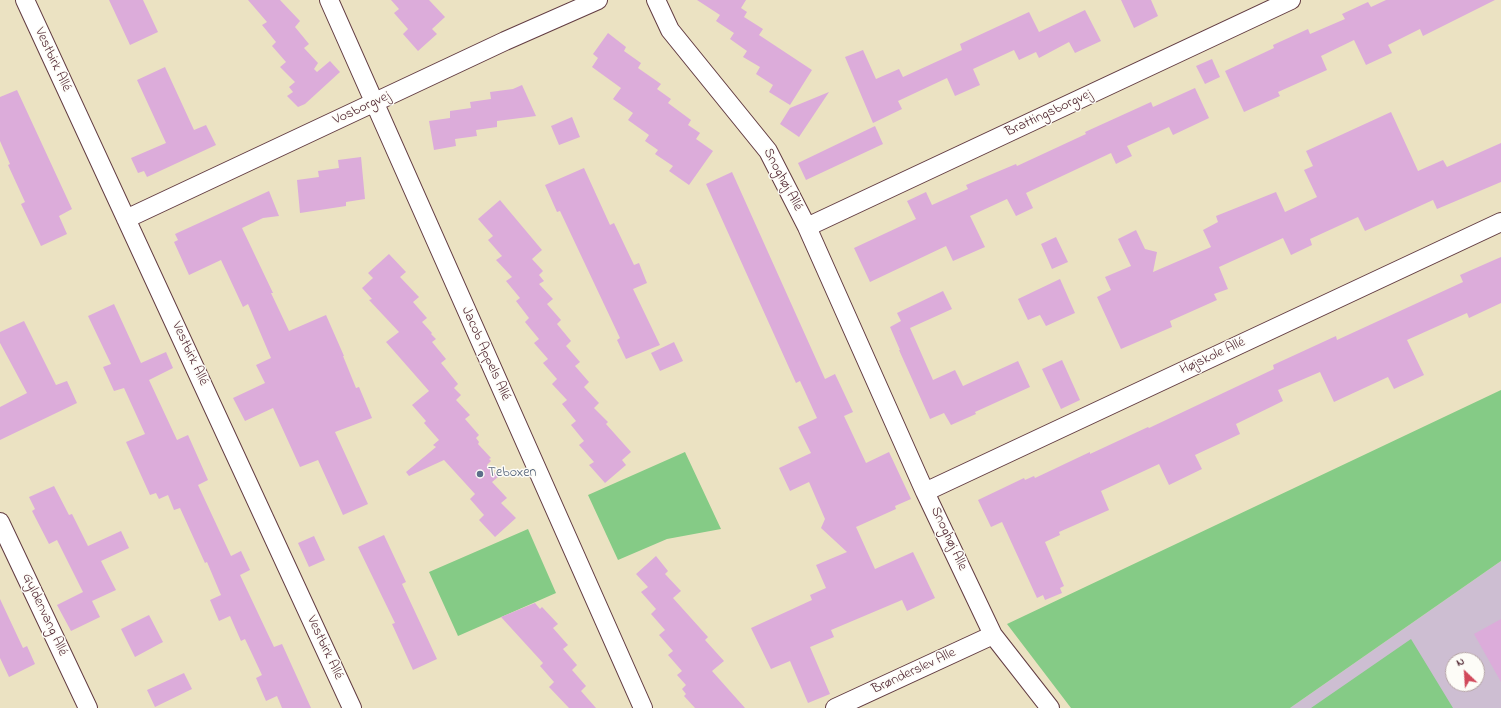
<!DOCTYPE html>
<html>
<head>
<meta charset="utf-8">
<style>
  body { margin:0 }
  #map { position:relative; width:1501px; height:708px; overflow:hidden; background:#ebe2c2; font-family:"Indie Flower",sans-serif }
  canvas { display:block }
  .north { position:absolute; left:1445px; top:652px; width:40px; height:40px; box-sizing:border-box; background:#fdfcf7; border:1px solid #b5a4a5; border-radius:50%; rotate:335deg; font-size:11px; font-weight:700; line-height:16px; text-align:center; color:#4a1f2b }
  .north::after { content:''; display:block; margin:auto; width:14px; height:18px; background:#d1495b; clip-path:polygon(50% 0,100% 100%,50% 72%,0 100%) }
</style>
</head>
<body>
<div id="map">
<canvas width="1501" height="708"></canvas>
<div class="north">N</div>
</div>
<script>
const ctx = document.querySelector('canvas').getContext('2d');
ctx.lineJoin = 'round';
function fill(path, color) { ctx.fillStyle = color; ctx.fill(path, 'evenodd'); }
function strokePath(path, color, width, dash) { ctx.strokeStyle = color; ctx.lineWidth = width; ctx.lineCap = dash ? 'butt' : 'round'; ctx.setLineDash(dash || []); ctx.stroke(path); }
function drawText(font, color, halo, rows, align = 'center') {
  ctx.font = font + ' "Indie Flower",sans-serif'; ctx.lineWidth = 3; ctx.setLineDash([]); ctx.textBaseline = 'middle'; ctx.strokeStyle = halo; ctx.fillStyle = color; for (const [text, x, y, turn = 0] of rows) {
    ctx.save(); ctx.translate(x, y); ctx.rotate((+turn || 0) * Math.PI / 180); ctx.textAlign = isNaN(turn) ? turn : align; if (halo) ctx.strokeText(text, 0, 0); ctx.fillText(text, 0, 0); ctx.restore();
  }
}
fill(new Path2D(`
  M 1501,561 L 1501,708 L 1290,708 ZM 1453,660 L 1477,660 L 1477,684 L 1453,684 Z`), '#cdbed2');
fill(new Path2D(`
  M 1501,390 L 1501,561 L 1290,708 L 1071,708 L 1007,624 Z
  M 685,452 L 721,529 L 667,539 L 618,560 L 588,495 Z
  M 528,529 L 556,593 L 458,636 L 429,572 Z
  M 1411,639 L 1453,708 L 1311,708 Z`), '#85cb86');
fill(new Path2D(`
  M 109,0 L 143,0 L 158,32 L 130,45 Z
  M 248,0 L 280,0 L 300,21 L 295,27 L 309,44 L 304,48 L 318,63 L 314,69 L 317,72 L 330,61 L 340,72 L 305,104 L 298,107 L 287,96 L 293,92 L 289,87 L 295,82 L 280,67 L 286,62 L 272,46 L 276,42 L 262,25 L 267,22 Z
  M 391,0 L 429,0 L 445,17 L 432,29 L 437,34 L 418,51 L 403,34 L 408,29 L 394,13 L 399,9 Z
  M 697,0 L 746,0 L 741,8 L 747,12 L 744,17 L 763,29 L 759,35 L 812,70 L 790,105 L 769,92 L 773,85 L 756,74 L 760,67 L 743,57 L 747,51 L 730,39 L 734,33 L 716,21 L 720,15 Z
  M 1121,0 L 1151,0 L 1158,16 L 1134,28 Z
  M 1386,0 L 1495,0 L 1423,36 L 1420,29 L 1388,45 L 1392,53 L 1366,65 L 1354,40 L 1321,56 L 1327,70 L 1278,92 L 1280,96 L 1244,112 L 1225,71 L 1274,48 L 1273,45 L 1308,29 L 1310,34 L 1345,19 L 1342,14 L 1368,2 L 1371,7 Z
  M 1085,10 L 1101,41 L 1075,53 L 1069,42 L 1039,58 L 1036,52 L 1019,60 L 1014,50 L 973,69 L 980,85 L 955,96 L 947,78 L 898,101 L 902,109 L 873,123 L 845,57 L 863,50 L 876,79 L 899,69 L 903,77 L 962,50 L 960,44 L 1029,12 L 1039,32 Z
  M 608,33 L 626,47 L 624,51 L 641,63 L 638,68 L 661,84 L 657,89 L 671,99 L 668,103 L 691,120 L 688,125 L 700,133 L 696,139 L 713,151 L 689,185 L 669,171 L 673,166 L 655,154 L 658,150 L 645,141 L 649,135 L 628,120 L 633,113 L 613,99 L 621,88 L 592,67 L 598,58 L 593,54 Z
  M 1212,59 L 1220,77 L 1205,84 L 1196,66 Z
  M 165,67 L 194,130 L 206,125 L 216,145 L 147,177 L 144,171 L 138,173 L 131,158 L 166,143 L 137,80 Z
  M 522,85 L 536,116 L 497,121 L 497,127 L 476,130 L 477,136 L 455,139 L 456,146 L 434,150 L 429,121 L 450,118 L 450,111 L 471,108 L 470,102 L 491,99 L 490,92 L 513,89 Z
  M 1195,88 L 1209,118 L 1173,135 L 1169,127 L 1127,146 L 1132,156 L 1116,164 L 1111,153 L 1026,193 L 1033,208 L 1016,216 L 1007,199 L 970,216 L 985,247 L 953,261 L 946,246 L 870,282 L 854,248 L 916,219 L 907,201 L 926,192 L 932,205 L 968,189 L 966,185 L 1016,164 L 1017,166 L 1086,134 L 1085,132 L 1151,102 L 1153,107 Z
  M 17,90 L 72,209 L 59,216 L 67,234 L 41,246 L 21,204 L 25,202 L 8,165 L 10,164 L 0,141 L 0,97 Z
  M 829,92 L 799,137 L 780,124 L 790,108 Z
  M 1391,112 L 1418,171 L 1443,160 L 1447,167 L 1501,143 L 1501,182 L 1437,209 L 1433,200 L 1365,231 L 1358,217 L 1310,239 L 1312,245 L 1291,255 L 1283,238 L 1219,267 L 1228,289 L 1214,294 L 1217,300 L 1170,321 L 1172,327 L 1121,349 L 1097,297 L 1111,290 L 1105,277 L 1131,266 L 1118,239 L 1136,230 L 1145,249 L 1157,252 L 1153,272 L 1211,247 L 1203,230 L 1218,222 L 1216,216 L 1276,192 L 1285,212 L 1317,197 L 1304,170 L 1313,166 L 1306,151 Z
  M 572,117 L 580,137 L 559,145 L 551,126 Z
  M 875,126 L 883,144 L 806,180 L 798,163 Z
  M 361,157 L 365,199 L 346,202 L 346,206 L 300,213 L 297,180 L 319,177 L 318,171 L 339,168 L 338,160 Z
  M 584,168 L 610,225 L 614,223 L 634,265 L 639,263 L 647,283 L 633,289 L 660,345 L 626,359 L 617,340 L 620,338 L 560,211 L 557,212 L 545,185 Z
  M 732,172 L 825,379 L 835,374 L 853,412 L 844,416 L 866,463 L 889,452 L 911,499 L 895,506 L 896,509 L 856,527 L 875,569 L 913,552 L 935,598 L 907,611 L 902,600 L 831,630 L 834,637 L 810,647 L 830,694 L 808,703 L 790,661 L 771,669 L 751,628 L 812,600 L 810,595 L 826,588 L 816,565 L 847,552 L 821,528 L 825,519 L 809,482 L 790,491 L 779,468 L 811,453 L 798,427 L 817,418 L 800,381 L 796,383 L 706,184 Z
  M 269,191 L 279,216 L 263,218 L 242,228 L 273,293 L 271,293 L 289,331 L 326,315 L 344,356 L 343,356 L 356,388 L 359,387 L 372,418 L 335,432 L 368,504 L 343,515 L 318,460 L 300,467 L 273,408 L 245,421 L 233,398 L 265,383 L 256,365 L 271,358 L 248,304 L 243,307 L 221,260 L 189,275 L 174,242 L 178,240 L 175,234 Z
  M 500,200 L 542,250 L 532,259 L 543,271 L 539,275 L 544,281 L 539,284 L 553,299 L 547,304 L 561,320 L 557,324 L 571,341 L 566,346 L 580,362 L 575,366 L 589,382 L 584,387 L 599,403 L 594,408 L 608,422 L 606,424 L 631,452 L 622,460 L 626,465 L 605,483 L 589,465 L 594,462 L 579,445 L 584,441 L 571,425 L 576,421 L 562,404 L 567,400 L 552,384 L 557,379 L 543,363 L 548,359 L 534,343 L 539,339 L 525,322 L 529,318 L 516,301 L 520,298 L 506,281 L 512,277 L 496,260 L 502,256 L 488,240 L 493,236 L 478,219 Z
  M 1056,237 L 1068,262 L 1052,269 L 1041,244 Z
  M 389,254 L 406,272 L 400,277 L 419,297 L 413,302 L 427,318 L 422,322 L 432,333 L 431,334 L 436,339 L 432,342 L 446,359 L 441,363 L 458,384 L 454,388 L 461,395 L 456,400 L 470,415 L 465,419 L 479,435 L 476,438 L 479,442 L 478,444 L 491,458 L 489,459 L 491,461 L 487,465 L 498,477 L 492,482 L 507,498 L 501,503 L 516,518 L 495,537 L 479,520 L 484,515 L 470,499 L 475,494 L 444,460 L 409,476 L 406,472 L 436,447 L 433,445 L 439,440 L 424,423 L 426,421 L 412,405 L 429,391 L 386,342 L 399,332 L 369,300 L 372,299 L 362,288 L 373,278 L 368,273 Z
  M 1501,257 L 1501,303 L 1469,318 L 1467,313 L 1407,340 L 1424,375 L 1394,389 L 1388,377 L 1334,402 L 1320,372 L 1278,390 L 1283,401 L 1236,424 L 1240,434 L 1195,455 L 1202,469 L 1169,485 L 1159,464 L 1101,491 L 1109,510 L 1059,532 L 1060,535 L 1045,542 L 1064,586 L 1060,588 L 1062,593 L 1045,600 L 1043,595 L 1037,598 L 1002,522 L 991,527 L 978,500 L 1024,478 L 1025,480 L 1034,476 L 1035,478 L 1090,452 L 1090,454 L 1148,427 L 1149,428 L 1274,369 L 1273,365 L 1336,336 L 1337,340 L 1463,282 L 1460,275 Z
  M 1060,279 L 1075,313 L 1046,326 L 1040,315 L 1028,320 L 1018,299 Z
  M 943,291 L 952,309 L 910,328 L 933,380 L 955,370 L 963,386 L 1018,361 L 1030,387 L 975,412 L 976,414 L 951,425 L 944,413 L 930,419 L 899,350 L 900,350 L 890,327 L 901,321 L 897,313 Z
  M 114,304 L 141,363 L 166,352 L 173,368 L 149,380 L 177,440 L 188,435 L 208,480 L 198,485 L 231,556 L 241,551 L 250,570 L 240,575 L 274,647 L 282,644 L 311,708 L 282,708 L 277,696 L 266,701 L 256,678 L 262,675 L 245,639 L 241,641 L 230,616 L 219,621 L 210,600 L 221,595 L 207,562 L 205,563 L 180,508 L 174,510 L 168,495 L 159,499 L 156,493 L 150,495 L 126,442 L 145,434 L 124,388 L 114,391 L 103,367 L 111,364 L 88,316 Z
  M 24,321 L 56,385 L 67,381 L 77,403 L 0,440 L 0,407 L 27,393 L 0,343 L 0,332 Z
  M 674,342 L 683,361 L 660,371 L 651,353 Z
  M 1062,360 L 1080,400 L 1061,409 L 1042,369 Z
  M 54,486 L 69,515 L 72,514 L 88,546 L 121,531 L 129,548 L 101,561 L 116,590 L 92,601 L 100,617 L 71,631 L 57,605 L 83,592 L 57,540 L 49,544 L 32,511 L 35,509 L 29,497 Z
  M 384,535 L 406,582 L 402,584 L 437,659 L 413,670 L 392,624 L 395,623 L 358,547 Z
  M 314,536 L 325,560 L 309,567 L 298,543 Z
  M 656,556 L 668,571 L 665,574 L 681,591 L 673,598 L 708,637 L 705,640 L 724,661 L 712,671 L 745,708 L 695,708 L 684,696 L 686,694 L 682,689 L 686,685 L 677,675 L 682,671 L 668,655 L 673,651 L 659,635 L 665,630 L 651,614 L 656,609 L 641,592 L 648,587 L 636,574 Z
  M 0,599 L 23,648 L 27,646 L 35,664 L 9,677 L 0,658 Z
  M 535,603 L 540,609 L 542,607 L 558,624 L 553,628 L 568,645 L 563,649 L 577,665 L 572,670 L 586,686 L 581,691 L 596,708 L 569,708 L 549,687 L 554,682 L 540,666 L 543,663 L 501,617 Z
  M 149,615 L 163,642 L 135,657 L 121,629 Z
  M 1501,619 L 1501,682 L 1474,634 Z
  M 184,673 L 192,689 L 155,707 L 147,690 Z`), '#dcacda');
const street = new Path2D(`
  M 25,0 L 352,708
  M 329,0 L 643,708
  M 656,0 L 670,30 L 768,151 L 807,227 L 925,492 L 993,635 L 1050,708
  M 126,219 L 505,41 L 598,0
  M 807,227 L 1291,0
  M 925,492 L 1501,222
  M 0,522 L 88,708
  M 835,708 L 993,635`);
strokePath(street, '#623c42', 20);
strokePath(street, '#fff', 18);
for (const [x, y, r, color] of [
  [480,474,4,"#5c6f8a"]
]) { const dot = new Path2D(); dot.arc(x, y, r, 0, 2 * Math.PI); ctx.fillStyle = color; ctx.fill(dot); strokePath(dot, '#fdfcf7', 1.5); }
drawText('14px', '#4a1f2b', '#fdfcf7', [
  ["Vestbirk Allé",52,60,65],
  ["Vosborgvej",362,109,-25],
  ["Brattingsborgvej",1049,114,-25],
  ["Snoghøj Allé",782,180,62],
  ["Vestbirk Allé",189,354,65],
  ["Jacob Appels Allé",485,354,66],
  ["Højskole Allé",1213,357,-25],
  ["Snoghøj Alle",948,539,65],
  ["Gyldenvang Allé",44,615,65],
  ["Vestbirk Allé",324,648,65],
  ["Brønderslev Alle",914,672,-25]
]);
drawText('14px', '#4e5e75', '#fdfcf7', [
  ["Teboxen",488,474]
], 'left');
</script>
</body>
</html>
